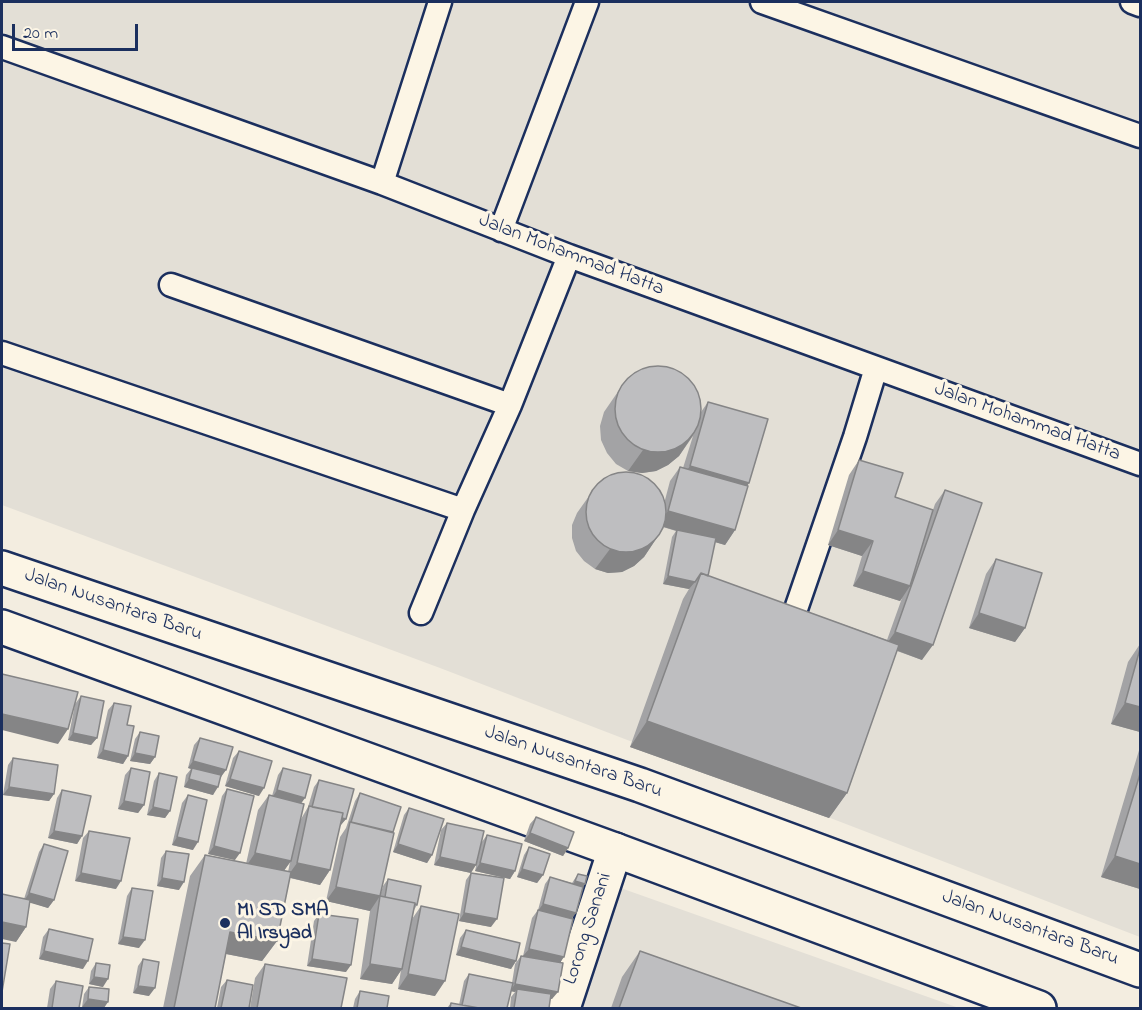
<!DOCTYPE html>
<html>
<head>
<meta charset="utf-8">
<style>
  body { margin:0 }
  #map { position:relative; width:1142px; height:1010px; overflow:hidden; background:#f3ede0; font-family:"Indie Flower",sans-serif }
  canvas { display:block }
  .frame { position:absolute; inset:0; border:3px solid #1b2f5e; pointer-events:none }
  .scale { position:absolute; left:12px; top:24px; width:126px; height:27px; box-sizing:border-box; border:3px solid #1b2f5e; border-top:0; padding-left:8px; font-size:18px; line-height:21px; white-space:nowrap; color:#1b2f5e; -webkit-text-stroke:4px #fcf5e5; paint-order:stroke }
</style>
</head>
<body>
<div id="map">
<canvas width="1142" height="1010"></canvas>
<div class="frame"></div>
<div class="scale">20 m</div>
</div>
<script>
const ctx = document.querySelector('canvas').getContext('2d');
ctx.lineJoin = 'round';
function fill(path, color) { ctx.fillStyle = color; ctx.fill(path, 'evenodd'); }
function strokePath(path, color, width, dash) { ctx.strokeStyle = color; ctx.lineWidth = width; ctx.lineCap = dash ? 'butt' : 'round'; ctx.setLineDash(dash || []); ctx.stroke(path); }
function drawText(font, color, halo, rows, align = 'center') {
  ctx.font = font + ' "Indie Flower",sans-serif'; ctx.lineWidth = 6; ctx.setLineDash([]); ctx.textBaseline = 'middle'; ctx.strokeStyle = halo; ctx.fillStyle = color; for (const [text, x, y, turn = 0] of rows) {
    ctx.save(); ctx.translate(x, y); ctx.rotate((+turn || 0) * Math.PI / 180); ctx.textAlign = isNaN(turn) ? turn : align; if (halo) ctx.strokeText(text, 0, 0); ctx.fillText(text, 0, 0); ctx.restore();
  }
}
fill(new Path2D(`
  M 2,2 L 1140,2 L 1140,937 L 440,668 L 2,505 Z
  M 615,886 L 959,1008 L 572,1008 Z`), '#e3dfd6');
const lane = new Path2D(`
  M 762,2 L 1140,136
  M 1132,2 L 1140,5
  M 2,47 L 382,183 L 569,256 L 1140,464
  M 382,183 L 440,2
  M 501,230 L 587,2
  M 171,285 L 510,405
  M 2,353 L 463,510
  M 796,609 L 855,437 L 876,368
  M 421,613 L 463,510 L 510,405 L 569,256`);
const street = new Path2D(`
  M 563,1008 L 615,850`);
const highway = new Path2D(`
  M 2,568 L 640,785 L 1140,970
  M 2,627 L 615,850 L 1039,1008`);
strokePath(lane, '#1b2f5e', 27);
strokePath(street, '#1b2f5e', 38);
strokePath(highway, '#1b2f5e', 38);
strokePath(lane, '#fcf5e5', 22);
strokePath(street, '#fcf5e5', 33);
strokePath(highway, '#fcf5e5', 33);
fill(new Path2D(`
  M 626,380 L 701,412 L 708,402 L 749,483 L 747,486 L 735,530 L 725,545 L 715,542 L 708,576 L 887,640 L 902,598 L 900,601 L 853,586 L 862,556 L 828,545 L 849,475 L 859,460 L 895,497 L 933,510 L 935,504 L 945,490 L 922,660 L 897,651 L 847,793 L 829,818 L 630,747 L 683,599 L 689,589 L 663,584 L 672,537 L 676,531 L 663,527 L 658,536 L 644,557 L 634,566 L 622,572 L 608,573 L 595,569 L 584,561 L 576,551 L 572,538 L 572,525 L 577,513 L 599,482 L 665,500 L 670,481 L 680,467 L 683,468 L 693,436 L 679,456 L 668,465 L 656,471 L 642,473 L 628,471 L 616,464 L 607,453 L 601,440 L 600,426 L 604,412 Z
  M 996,559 L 1025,628 L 1015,642 L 969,628 L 986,574 Z
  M 1140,644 L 1140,732 L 1111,724 L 1128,662 Z
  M 81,696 L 97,738 L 91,745 L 68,740 L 75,704 Z
  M 114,703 L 127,725 L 128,756 L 123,764 L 97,758 L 108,710 Z
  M 140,732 L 155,757 L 150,764 L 130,761 L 135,739 Z
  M 200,738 L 226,770 L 220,777 L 213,795 L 184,787 L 186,775 L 191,769 L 188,768 L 194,745 Z
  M 1140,747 L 1140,889 L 1101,877 Z
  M 239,751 L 259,796 L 225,786 L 233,758 Z
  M 13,758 L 54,794 L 49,801 L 3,795 L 8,765 Z
  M 131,768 L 144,805 L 138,813 L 118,809 L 125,775 Z
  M 283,768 L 301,803 L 301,819 L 308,807 L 314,787 L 319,780 L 346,819 L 340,826 L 330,870 L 320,885 L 290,878 L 277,941 L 262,961 L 226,954 L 215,1008 L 163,1008 L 190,876 L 205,855 L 246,864 L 258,810 L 269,795 L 272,796 L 278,775 ZM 290,862 L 288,872 L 284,871 Z
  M 159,773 L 170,811 L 165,818 L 147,815 L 154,781 Z
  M 227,789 L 235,860 L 208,854 L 222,796 Z
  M 62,790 L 82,836 L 77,844 L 48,838 L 57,798 Z
  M 360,793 L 393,832 L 380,896 L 383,886 L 388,879 L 417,905 L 414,910 L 412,919 L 421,906 L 435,996 L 398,989 L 401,970 L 392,984 L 360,979 L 370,911 L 326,901 L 340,837 L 346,828 L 355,801 Z
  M 188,795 L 193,850 L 172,845 L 182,803 Z
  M 409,808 L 432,855 L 427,863 L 393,852 L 404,815 Z
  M 536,817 L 568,848 L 563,856 L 524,841 L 530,824 Z
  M 447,823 L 471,873 L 434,865 L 441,830 Z
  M 89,831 L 116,889 L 75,881 L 83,838 Z
  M 487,835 L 515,871 L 510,879 L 475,871 L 481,843 Z
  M 44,844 L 54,900 L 48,908 L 30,902 L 26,927 L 16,942 L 24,899 L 39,852 Z
  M 529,847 L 543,875 L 537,883 L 517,877 L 524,855 Z
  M 166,851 L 179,890 L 157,886 L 161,858 Z
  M 471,873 L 491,927 L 459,921 L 466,880 Z
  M 578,874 L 585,884 L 583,887 L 572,919 L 560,963 L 552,999 L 550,999 L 549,1008 L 510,1008 L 511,997 L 515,992 L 511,991 L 507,1008 L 447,1008 L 451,1003 L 459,1005 L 464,981 L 469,974 L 512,983 L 515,964 L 521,956 L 523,956 L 532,918 L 538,910 L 545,884 L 550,877 L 572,883 Z
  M 132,888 L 139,948 L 118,944 L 127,896 Z
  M 319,914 L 346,972 L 307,966 L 314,921 Z
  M 49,929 L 83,969 L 39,959 L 43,937 Z
  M 466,930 L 516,961 L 511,969 L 456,955 L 460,938 Z
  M 640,951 L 801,1008 L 611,1008 L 622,977 Z
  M 143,959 L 149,996 L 133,993 L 138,966 Z
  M 96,963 L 103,987 L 89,984 L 91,971 Z
  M 265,964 L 341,1008 L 250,1008 L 255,978 Z
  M 227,980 L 249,1008 L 217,1008 L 221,987 Z
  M 56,981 L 79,1008 L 47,1008 L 50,989 Z
  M 89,987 L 109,989 L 82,1007 L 84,994 Z
  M 360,991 L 387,1008 L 353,1008 L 355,999 Z`), '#a3a3a5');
fill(new Path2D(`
  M 693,435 L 679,456 L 668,465 L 656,471 L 642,473 L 628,471 L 643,450 Z
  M 690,466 L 749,483 L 739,498 L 680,480 Z
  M 668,511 L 735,530 L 725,545 L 657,525 Z
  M 838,530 L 873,541 L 862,556 L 828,545 Z
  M 658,536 L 644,557 L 634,566 L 622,572 L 608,573 L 595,569 L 610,549 Z
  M 863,571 L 910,586 L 900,601 L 853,586 Z
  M 668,576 L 695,582 L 689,589 L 663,584 Z
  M 979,613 L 1025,628 L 1015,642 L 969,628 Z
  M 895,632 L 933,645 L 922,660 L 885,646 Z
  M 1125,703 L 1140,707 L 1140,732 L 1111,724 Z
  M 2,714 L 68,729 L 58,744 L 2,730 Z
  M 647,721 L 847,793 L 829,818 L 630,747 Z
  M 73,733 L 97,738 L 91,745 L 68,740 Z
  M 103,750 L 128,756 L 123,764 L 97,758 Z
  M 135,753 L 155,757 L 150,764 L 130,761 Z
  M 193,761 L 226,770 L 221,777 L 188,768 Z
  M 189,779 L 218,787 L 213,795 L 184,787 Z
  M 230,779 L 264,788 L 259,796 L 225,786 Z
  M 9,787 L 54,794 L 49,801 L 3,795 Z
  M 277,790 L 305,798 L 300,805 L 272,798 Z
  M 124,801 L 144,805 L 138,813 L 118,809 Z
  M 153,807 L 170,811 L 165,818 L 147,815 Z
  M 311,810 L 346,819 L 340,826 L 307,817 Z
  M 54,831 L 82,836 L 77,844 L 48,838 Z
  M 530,833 L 568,848 L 563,856 L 524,841 Z
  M 177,837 L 198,842 L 193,850 L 172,845 Z
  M 398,844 L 432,855 L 427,863 L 393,852 Z
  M 214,846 L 240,853 L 235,860 L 208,854 Z
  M 255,853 L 291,861 L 280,876 L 245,868 Z
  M 1115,856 L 1140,864 L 1140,889 L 1101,877 Z
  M 440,857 L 476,865 L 471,873 L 434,865 Z
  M 297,863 L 330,870 L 320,885 L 287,877 Z
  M 480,863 L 515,871 L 510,879 L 475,871 Z
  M 522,869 L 543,875 L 537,883 L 517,877 Z
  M 81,873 L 121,881 L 116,889 L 75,881 Z
  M 162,878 L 184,882 L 179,890 L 157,886 Z
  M 575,881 L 585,884 L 580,892 L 570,889 Z
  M 336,887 L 380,896 L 370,911 L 326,901 Z
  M 29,893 L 54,900 L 48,908 L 24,901 Z
  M 543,904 L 576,913 L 570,921 L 537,912 Z
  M 464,913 L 497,919 L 491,927 L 459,921 Z
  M 2,922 L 26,927 L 16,942 L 2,939 Z
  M 230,932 L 277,941 L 262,961 L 216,952 Z
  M 123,937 L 145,940 L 139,948 L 118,944 Z
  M 461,947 L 516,961 L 511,969 L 456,955 Z
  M 529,949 L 564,957 L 559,964 L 523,956 Z
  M 44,951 L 88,961 L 83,969 L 39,959 Z
  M 312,959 L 351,965 L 346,972 L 307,966 Z
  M 370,964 L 402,969 L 392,984 L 360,979 Z
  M 408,974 L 445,981 L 435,996 L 398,989 Z
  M 94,977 L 108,979 L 103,987 L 89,984 Z
  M 515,984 L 558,992 L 552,999 L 516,992 L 517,989 L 515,992 L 510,991 Z
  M 138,986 L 155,988 L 149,996 L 133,993 Z
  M 88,999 L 108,1002 L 104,1008 L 82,1007 Z`), '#858586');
const building = new Path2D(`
  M615 409a43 43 0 1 1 86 0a43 43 0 1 1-86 0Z
  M 708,402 L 768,419 L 749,483 L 690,466 Z
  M 859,460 L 903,473 L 895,497 L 933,510 L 910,586 L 863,571 L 873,541 L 838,530 Z
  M 680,467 L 748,486 L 735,530 L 668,511 Z
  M586 512a40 40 0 1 1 80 0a40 40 0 1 1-80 0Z
  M 945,490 L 982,503 L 933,645 L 895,632 Z
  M 677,530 L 716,538 L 708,576 L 701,573 L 695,582 L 668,576 Z
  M 996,559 L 1042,573 L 1025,628 L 979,613 Z
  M 701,573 L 899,645 L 847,793 L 647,721 Z
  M 1140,649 L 1140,707 L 1125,703 Z
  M 2,674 L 78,692 L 68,729 L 2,714 Z
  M 81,696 L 104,701 L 97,738 L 73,733 Z
  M 114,703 L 131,706 L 127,725 L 134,726 L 128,756 L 103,750 Z
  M 140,732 L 159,736 L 155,757 L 135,753 Z
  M 200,738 L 233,747 L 226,770 L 193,761 Z
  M 239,751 L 272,761 L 264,788 L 230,779 Z
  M 13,758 L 58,765 L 54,794 L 9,787 Z
  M 131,768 L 150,772 L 144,805 L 124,801 Z
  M 192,768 L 221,775 L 218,787 L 189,779 Z
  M 283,768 L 311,775 L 305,798 L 277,790 Z
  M 159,773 L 177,777 L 170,811 L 153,807 Z
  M 1140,774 L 1140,864 L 1115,856 Z
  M 319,780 L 354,789 L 346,819 L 342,818 L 343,813 L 312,807 Z
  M 227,789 L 254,796 L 240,853 L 214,846 Z
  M 62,790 L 91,796 L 82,836 L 54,831 Z
  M 360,793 L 401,807 L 393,832 L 351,822 Z
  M 188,795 L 207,800 L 198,842 L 177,837 Z
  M 269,795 L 304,804 L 291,861 L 255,853 Z
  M 309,806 L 343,813 L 330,870 L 297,863 Z
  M 409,808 L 444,819 L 432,855 L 398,844 Z
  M 536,817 L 574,832 L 568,848 L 530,833 Z
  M 350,822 L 394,833 L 380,896 L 336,887 Z
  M 447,823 L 484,831 L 476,865 L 440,857 Z
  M 89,831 L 130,838 L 121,881 L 81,873 Z
  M 487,835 L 522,844 L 515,871 L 480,863 Z
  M 44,844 L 68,851 L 54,900 L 29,893 Z
  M 529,847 L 550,854 L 543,875 L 522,869 Z
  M 166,851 L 189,854 L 184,882 L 162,878 Z
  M 205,855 L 291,872 L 277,941 L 230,932 L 215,1008 L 174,1008 Z
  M 471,873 L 504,878 L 497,919 L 464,913 Z
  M 578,874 L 587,876 L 585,884 L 575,881 Z
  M 550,877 L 583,887 L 576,913 L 543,904 Z
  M 388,879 L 421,886 L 417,905 L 415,904 L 415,903 L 385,897 Z
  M 132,888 L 153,891 L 145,940 L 123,937 Z
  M 2,894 L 30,900 L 26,927 L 2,922 Z
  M 380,896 L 415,903 L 402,969 L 370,964 Z
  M 421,906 L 459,914 L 445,981 L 408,974 Z
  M 538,910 L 573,919 L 564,957 L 529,949 Z
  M 319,914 L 358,919 L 351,965 L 312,959 Z
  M 49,929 L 93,939 L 88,961 L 44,951 Z
  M 466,930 L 520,943 L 516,961 L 461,947 Z
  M 2,943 L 10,944 L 2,992 Z
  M 640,951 L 801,1008 L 619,1008 Z
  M 521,956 L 563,963 L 558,992 L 515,984 Z
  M 143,959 L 159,962 L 155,988 L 138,986 Z
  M 96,963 L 110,965 L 108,979 L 94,977 Z
  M 265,964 L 347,978 L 341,1008 L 257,1008 Z
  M 469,974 L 513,983 L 507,1008 L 479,1008 L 462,1005 Z
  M 227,980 L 253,985 L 249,1008 L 221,1008 Z
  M 56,981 L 83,986 L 79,1008 L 52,1008 Z
  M 89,987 L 109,989 L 108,1002 L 88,999 Z
  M 517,989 L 551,994 L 549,1008 L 514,1008 Z
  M 360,991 L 389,996 L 387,1008 L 357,1008 Z
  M 451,1003 L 479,1008 L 450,1008 Z`);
fill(building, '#bebec0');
strokePath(building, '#858586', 1.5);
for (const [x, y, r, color] of [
  [225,923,6,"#1b2f5e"]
]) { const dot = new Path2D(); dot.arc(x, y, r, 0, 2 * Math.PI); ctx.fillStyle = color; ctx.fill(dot); strokePath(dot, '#fcf5e5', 2); }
drawText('20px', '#1b2f5e', '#fcf5e5', [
  ["Jalan Mohammad Hatta",571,256,21],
  ["Jalan Mohammad Hatta",1027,423,20],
  ["Jalan Nusantara Baru",113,606,19],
  ["Jalan Nusantara Baru",573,763,19],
  ["Lorong Sanani",589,929,-72],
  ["Jalan Nusantara Baru",1030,929,20]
]);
drawText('bold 20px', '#1b2f5e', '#fcf5e5', [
  ["MI SD SMA",237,912],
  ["Al Irsyad",237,935]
], 'left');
</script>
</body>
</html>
